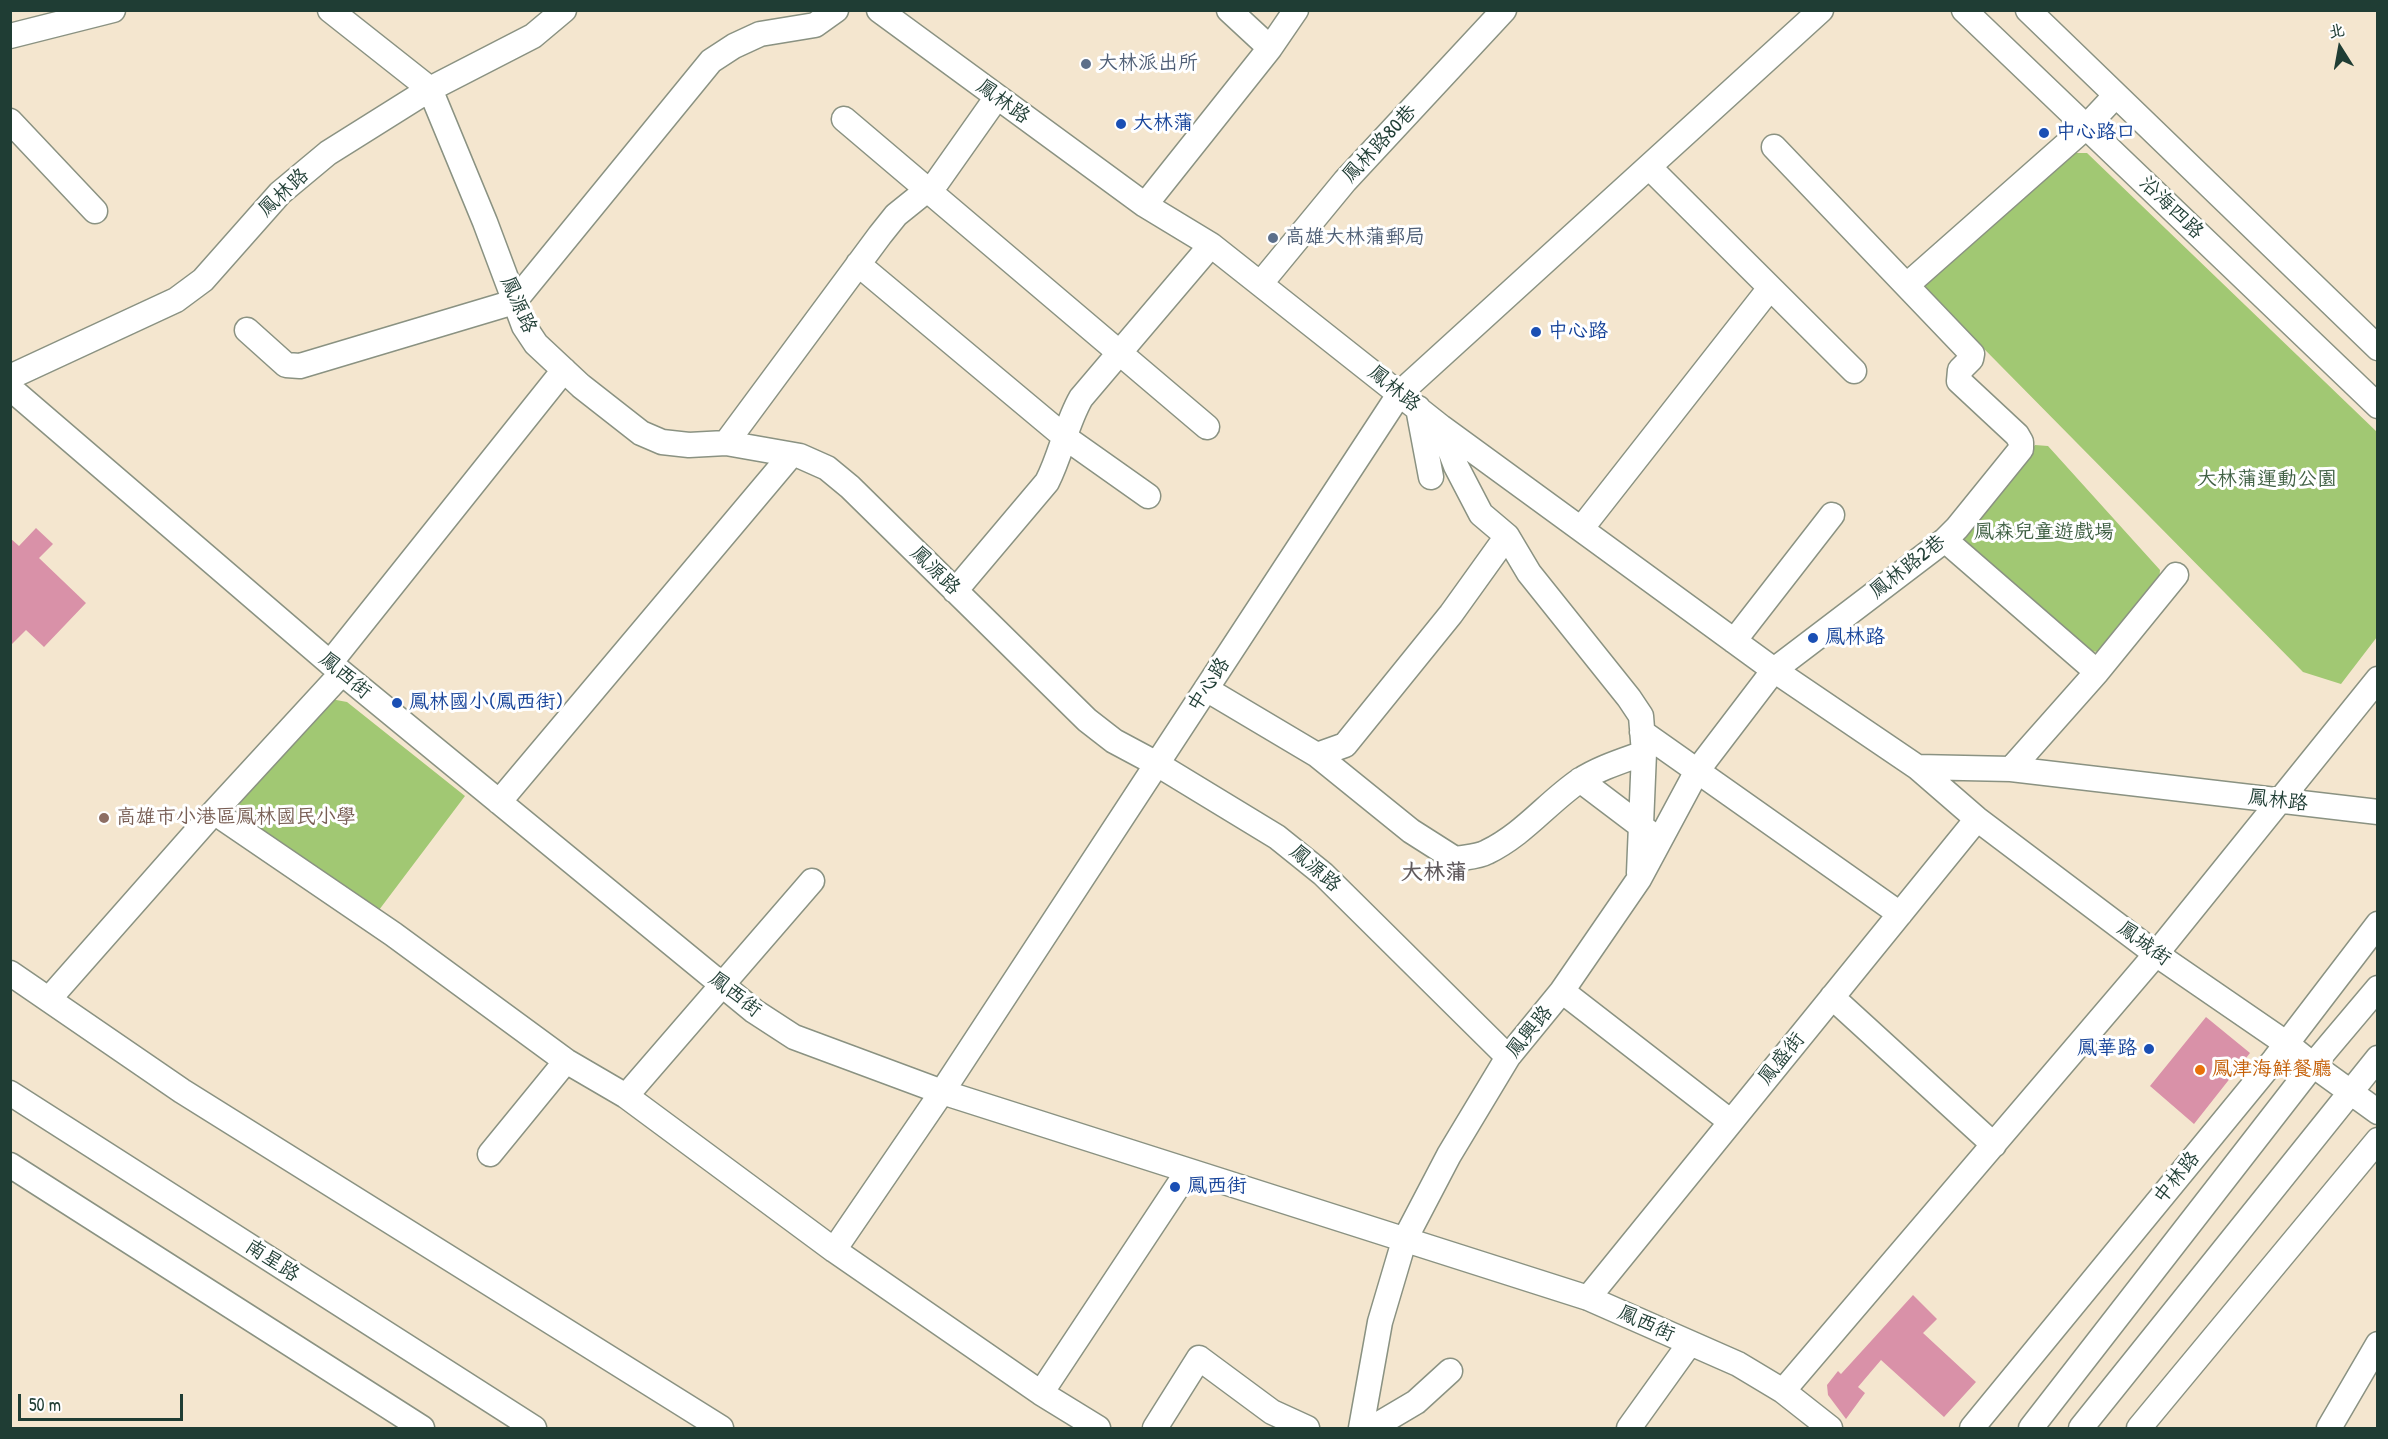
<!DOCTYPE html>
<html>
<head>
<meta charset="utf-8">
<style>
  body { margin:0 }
  #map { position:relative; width:2388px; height:1439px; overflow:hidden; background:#f4e6cf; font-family:"Patrick Hand","LXGW WenKai TC",sans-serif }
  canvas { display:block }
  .frame { position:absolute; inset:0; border:12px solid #1f3d34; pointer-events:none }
  .north { position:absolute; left:2310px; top:18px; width:60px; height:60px; -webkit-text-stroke:4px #fff; paint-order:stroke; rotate:349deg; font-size:16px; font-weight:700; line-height:24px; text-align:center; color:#1f3d34 }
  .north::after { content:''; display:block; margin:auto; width:21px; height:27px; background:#1f3d34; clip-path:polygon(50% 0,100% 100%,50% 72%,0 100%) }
  .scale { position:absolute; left:18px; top:1394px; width:165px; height:27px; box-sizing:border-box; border:3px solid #1f3d34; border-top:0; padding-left:8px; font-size:18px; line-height:21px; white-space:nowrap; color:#1f3d34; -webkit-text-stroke:4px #fff; paint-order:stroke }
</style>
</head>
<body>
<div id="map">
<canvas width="2388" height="1439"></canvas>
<div class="frame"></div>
<div class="north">北</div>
<div class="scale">50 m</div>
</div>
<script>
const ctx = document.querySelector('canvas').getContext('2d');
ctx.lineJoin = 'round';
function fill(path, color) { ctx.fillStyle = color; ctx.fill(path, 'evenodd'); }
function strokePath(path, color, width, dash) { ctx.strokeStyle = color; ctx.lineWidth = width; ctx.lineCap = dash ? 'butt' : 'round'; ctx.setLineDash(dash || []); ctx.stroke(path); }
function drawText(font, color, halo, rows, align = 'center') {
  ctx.font = font + ' "Patrick Hand","LXGW WenKai TC",sans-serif'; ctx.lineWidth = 6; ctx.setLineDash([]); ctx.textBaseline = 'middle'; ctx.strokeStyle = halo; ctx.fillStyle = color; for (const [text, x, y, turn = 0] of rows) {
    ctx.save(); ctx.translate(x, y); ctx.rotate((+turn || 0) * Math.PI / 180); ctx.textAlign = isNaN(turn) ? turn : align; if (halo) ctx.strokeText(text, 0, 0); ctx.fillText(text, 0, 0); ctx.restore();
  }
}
fill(new Path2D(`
  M 2072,153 L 2087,153 L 2377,432 L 2377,637 L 2341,684 L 2303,672 L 1923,287 Z
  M 2035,445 L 2048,446 L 2160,570 L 2159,582 L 2100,652 L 2087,651 L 1962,546 L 1964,535 Z
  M 331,699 L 347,702 L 465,796 L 379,910 L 238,817 L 236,800 Z`), '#a1c873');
fill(new Path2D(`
  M 36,528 L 53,544 L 39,558 L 86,603 L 44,647 L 26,630 L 10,646 L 10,538 L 19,546 Z
  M 2206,1017 L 2250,1053 L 2194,1124 L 2150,1086 Z
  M 1913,1295 L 1937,1319 L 1923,1333 L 1976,1382 L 1944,1417 L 1881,1360 L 1858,1387 L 1865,1393 L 1846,1419 L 1828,1395 L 1827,1385 L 1838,1371 L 1841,1374 Z`), '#d991a8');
const minor = new Path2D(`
  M 330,10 L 430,89 L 485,222 L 524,326 L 536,344 L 581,386 L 641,433 L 662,442 L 689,445 L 726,443 L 800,456 L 827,468 L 850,487 L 1087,720 L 1114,741 L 1157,764 L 1277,837 L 1323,874 L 1508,1057
  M 879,10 L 1145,205 L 1211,245 L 1441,427 L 1774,670 L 1917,767 L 1977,819 L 2156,954 L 2287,1044 L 2313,1065 L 2378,1112
  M 1229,10 L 1270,48
  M 1964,10 L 2378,406
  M 2028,10 L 2378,348
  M 10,36 L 113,10
  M 844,119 L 1207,427
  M 10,121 L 95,211
  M 1649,167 L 1854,371
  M 1145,205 L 1270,48 L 1296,10
  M 858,264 L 1066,438 L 1148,496
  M 1261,283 L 1345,181 L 1504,10
  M 1907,285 L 2086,127 L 2116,95
  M 247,330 L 286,365 L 300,366 L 514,302 L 711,61 L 734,46 L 760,34 L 815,25 L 836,10
  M 10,377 L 176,300 L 203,280 L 280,193 L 328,153 L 430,89 L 533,36 L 564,10
  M 10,388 L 330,663 L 754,1011 L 794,1037 L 942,1092 L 1588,1298 L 1738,1364 L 1783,1391 L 1830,1428
  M 1418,408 L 1431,477
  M 1441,427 L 1456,466 L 1481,514 L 1507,536 L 1529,573 L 1629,698 L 1641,716 L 1644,753 L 1639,873
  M 726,443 L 880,235 L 896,215 L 937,182 L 997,97
  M 1581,529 L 1770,288
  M 1945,540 L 2097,672
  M 955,591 L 1047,482 C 1061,455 1066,424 1081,398 L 1211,245
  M 1734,641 L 1832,515
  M 330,663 L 564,370
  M 1206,689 L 1317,755 L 1411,831 L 1455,859 C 1465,857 1478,857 1487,852 C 1524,834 1547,803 1579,781 C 1599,768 1622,761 1644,753
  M 1642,732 L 1900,914
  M 1317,755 L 1345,745 L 1451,614 L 1507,536
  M 1917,767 L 2011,769 L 2378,812
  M 2011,769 L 2097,672 L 2176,575
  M 1580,780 L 1650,833
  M 499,802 L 791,455
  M 214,812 L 393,934 L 566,1061 L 626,1096 L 834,1250 L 1041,1393 L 1098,1428
  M 10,973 L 182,1091 L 721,1428
  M 1562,991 L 1731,1122
  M 1832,997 L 1994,1145
  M 49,999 L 214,812 L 342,673
  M 10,1093 L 534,1428
  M 626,1096 L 812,881
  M 490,1154 L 566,1061
  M 10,1165 L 422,1428
  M 834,1250 L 942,1092 L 1400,393 L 1821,10
  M 1588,1298 L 1977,819
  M 1783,1391 L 2156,954 L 2378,679
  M 1041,1393 L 1188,1171
  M 1155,1428 L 1199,1358 L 1272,1412 L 1307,1428
  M 1361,1428 L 1380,1322 L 1404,1241 L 1449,1155 L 1508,1057 L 1562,991 L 1639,879 L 1697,771 L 1774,670 L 1945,540 L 1957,528 L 2021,449 L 2021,442 L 2017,435 L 1959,381 L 1960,370 L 1971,359 L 1972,354 L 1774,147
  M 1372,1428 L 1416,1402 L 1450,1371
  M 1629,1428 L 1690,1343
  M 1972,1428 L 2274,1060 L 2378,924
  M 2031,1428 L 2313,1065 L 2378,988
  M 2081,1428 L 2378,1058
  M 2139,1428 L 2378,1140
  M 2329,1428 L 2378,1344`);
strokePath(minor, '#8a9282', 27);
strokePath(minor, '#fff', 24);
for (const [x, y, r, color] of [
  [1086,64,6,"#5c6f8a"],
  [1121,124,6,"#1a4fb4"],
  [2044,133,6,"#1a4fb4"],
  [1273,238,6,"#5c6f8a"],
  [1536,332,6,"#1a4fb4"],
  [1813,638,6,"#1a4fb4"],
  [397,703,6,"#1a4fb4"],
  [104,818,6,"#8d6e63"],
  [2149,1049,6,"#1a4fb4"],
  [2200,1070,6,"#e8710a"],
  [1175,1187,6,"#1a4fb4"]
]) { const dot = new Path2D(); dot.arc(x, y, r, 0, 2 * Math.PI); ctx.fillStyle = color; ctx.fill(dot); strokePath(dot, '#fff', 2); }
drawText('20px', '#4e5e75', '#fff', [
  ["大林派出所",1098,64],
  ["高雄大林蒲郵局",1285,238]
], 'left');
drawText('20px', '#1f3d34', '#fff', [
  ["鳳林路",1003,102,36],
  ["鳳林路80巷",1380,144,-47],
  ["鳳林路",284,193,-43],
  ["沿海四路",2171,208,44],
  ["鳳源路",518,305,66],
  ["鳳林路",1394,389,39],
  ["鳳林路2巷",1908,567,-38],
  ["鳳源路",935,571,44],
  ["鳳西街",345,676,40],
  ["中心路",1209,685,-57],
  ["鳳林路",2278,801,7],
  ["鳳源路",1315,869,41],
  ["鳳城街",2144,944,36],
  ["鳳西街",735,995,38],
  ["鳳興路",1530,1032,-51],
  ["鳳盛街",1782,1059,-51],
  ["中林路",2177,1178,-51],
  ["南星路",272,1261,33],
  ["鳳西街",1646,1324,24]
]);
drawText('20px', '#164399', '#fff', [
  ["大林蒲",1133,124],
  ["中心路口",2056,133],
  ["中心路",1548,332],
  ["鳳林路",1825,638],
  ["鳳林國小(鳳西街)",409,703],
  ["鳳華路",2137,1049,"right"],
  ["鳳西街",1187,1187]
], 'left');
drawText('20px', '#406044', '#fff', [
  ["大林蒲運動公園",2267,480],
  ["鳳森兒童遊戲場",2044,533]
]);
drawText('20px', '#785e54', '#fff', [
  ["高雄市小港區鳳林國民小學",116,818]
], 'left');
drawText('20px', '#c56008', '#fff', [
  ["鳳津海鮮餐廳",2212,1070]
], 'left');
drawText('bold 22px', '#605a5d', '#fff', [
  ["大林蒲",1434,873]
]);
</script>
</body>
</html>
